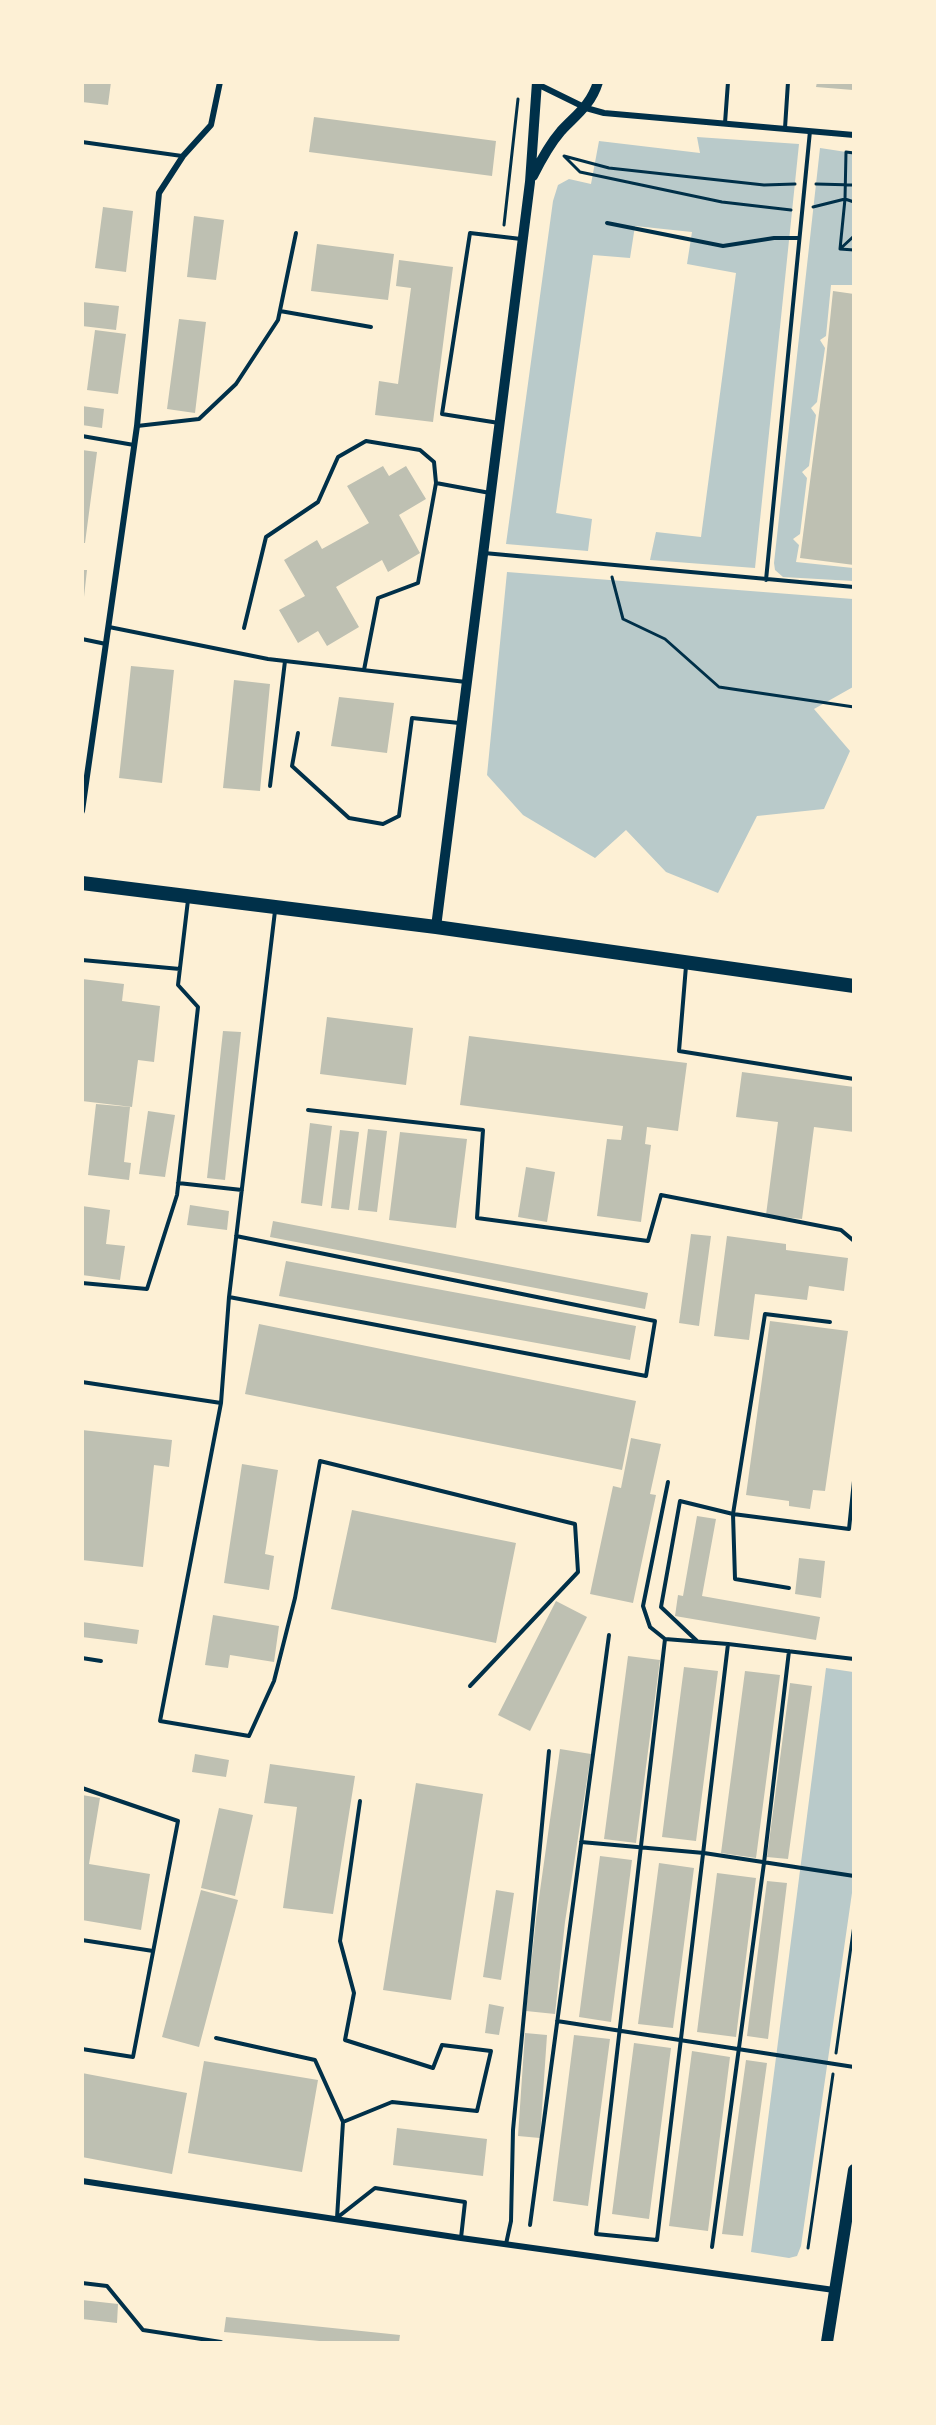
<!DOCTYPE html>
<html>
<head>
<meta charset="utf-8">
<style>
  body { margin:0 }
  #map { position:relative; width:936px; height:2425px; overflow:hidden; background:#fdf0d5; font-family:Montserrat,sans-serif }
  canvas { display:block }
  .frame { position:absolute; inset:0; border:84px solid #fdf0d5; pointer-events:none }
</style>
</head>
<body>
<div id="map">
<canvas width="936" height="2425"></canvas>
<div class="frame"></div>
</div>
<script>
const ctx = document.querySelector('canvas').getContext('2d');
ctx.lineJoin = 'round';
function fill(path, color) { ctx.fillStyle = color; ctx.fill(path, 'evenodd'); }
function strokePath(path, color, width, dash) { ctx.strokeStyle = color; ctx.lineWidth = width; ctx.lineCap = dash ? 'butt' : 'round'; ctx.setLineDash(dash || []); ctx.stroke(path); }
fill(new Path2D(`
  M 697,137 L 799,144 L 755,568 L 650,560 L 656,532 L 701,537 L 736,273 L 687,264 L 692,232 L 635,226 L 630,258 L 593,255 L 556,513 L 592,519 L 588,551 L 506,544 L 553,201 L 558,185 L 569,179 L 591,184 L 599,141 L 700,153 Z
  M 820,148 L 853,153 L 853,285 L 831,285 L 826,336 L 820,340 L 825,348 L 817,402 L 811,408 L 816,415 L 809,466 L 802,472 L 807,478 L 800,534 L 793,539 L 799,545 L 796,562 L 853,568 L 853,581 L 783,577 L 775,570 L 774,563 Z
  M 507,572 L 853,599 L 853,687 L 814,709 L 850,751 L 824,809 L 757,816 L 718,893 L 666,872 L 626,830 L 595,858 L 523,815 L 487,775 Z
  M 826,1668 L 853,1672 L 853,1886 L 801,2246 L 797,2256 L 789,2258 L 751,2252 Z`), '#b9caca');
fill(new Path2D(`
  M 82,82 L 111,82 L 108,105 L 82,102 Z
  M 817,82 L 854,82 L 853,90 L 816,87 Z
  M 314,117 L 496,141 L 492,176 L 309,152 Z
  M 103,207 L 133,211 L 126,272 L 95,268 Z
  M 194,216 L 224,220 L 216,280 L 187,277 Z
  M 317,244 L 394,254 L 388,300 L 311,291 Z
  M 399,260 L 453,267 L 433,422 L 375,415 L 379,381 L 398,384 L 411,288 L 396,286 Z
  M 833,291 L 854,294 L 854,565 L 800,558 L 826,359 Z
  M 82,302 L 119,306 L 116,330 L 82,326 Z
  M 179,319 L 206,322 L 195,413 L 167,409 Z
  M 95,330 L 126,334 L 118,394 L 87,390 Z
  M 82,406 L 104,409 L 102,428 L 82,425 Z
  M 82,450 L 97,452 L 85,543 L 82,543 Z
  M 383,466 L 389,476 L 406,466 L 426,499 L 399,515 L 420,553 L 388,572 L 382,560 L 336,587 L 359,627 L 327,646 L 318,631 L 298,643 L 279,610 L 305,596 L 284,560 L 317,540 L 322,549 L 369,523 L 347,486 Z
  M 82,570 L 87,570 L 84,597 L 82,597 Z
  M 131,666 L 174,670 L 162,783 L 119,778 Z
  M 234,680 L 270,684 L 260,791 L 223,788 Z
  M 339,697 L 394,703 L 387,753 L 331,746 Z
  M 82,979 L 124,984 L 122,1001 L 160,1006 L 154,1062 L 138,1060 L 132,1107 L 82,1101 Z
  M 327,1017 L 413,1028 L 406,1085 L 320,1074 Z
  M 223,1031 L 241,1032 L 225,1180 L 207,1178 Z
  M 469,1036 L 687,1063 L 678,1131 L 647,1127 L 645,1144 L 651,1145 L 641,1222 L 597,1216 L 607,1139 L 621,1140 L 623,1126 L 460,1105 Z
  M 742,1072 L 854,1087 L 854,1132 L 814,1127 L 802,1219 L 766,1215 L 778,1122 L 736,1117 Z
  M 96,1104 L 130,1107 L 124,1162 L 131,1163 L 129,1180 L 88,1175 Z
  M 148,1111 L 175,1115 L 165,1177 L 139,1174 Z
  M 310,1123 L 332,1126 L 322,1206 L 301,1203 Z
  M 368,1129 L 387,1131 L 377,1212 L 358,1210 Z
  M 340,1130 L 359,1132 L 349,1210 L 331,1208 Z
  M 400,1132 L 467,1139 L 456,1228 L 389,1220 Z
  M 526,1167 L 555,1172 L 547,1222 L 518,1217 Z
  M 190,1205 L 229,1211 L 227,1230 L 187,1225 Z
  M 82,1206 L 110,1210 L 106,1244 L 125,1246 L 120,1280 L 82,1275 Z
  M 273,1221 L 648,1293 L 645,1309 L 270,1237 Z
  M 691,1234 L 711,1236 L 699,1326 L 679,1323 Z
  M 727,1236 L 786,1244 L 786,1250 L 848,1258 L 844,1291 L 809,1286 L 807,1300 L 755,1294 L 749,1340 L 714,1336 Z
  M 286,1261 L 636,1326 L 630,1360 L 279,1296 Z
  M 770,1321 L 848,1331 L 825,1491 L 813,1490 L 810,1509 L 789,1506 L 789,1501 L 746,1495 Z
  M 259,1324 L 636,1401 L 622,1470 L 245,1394 Z
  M 82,1430 L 172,1440 L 169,1467 L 154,1465 L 143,1567 L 82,1560 Z
  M 631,1438 L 661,1444 L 650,1494 L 656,1495 L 633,1603 L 590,1594 L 613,1486 L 621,1488 Z
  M 242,1464 L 278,1470 L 265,1554 L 274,1556 L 269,1590 L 224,1583 Z
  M 352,1510 L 516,1543 L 496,1643 L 331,1609 Z
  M 697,1516 L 716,1519 L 702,1596 L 820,1617 L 816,1640 L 675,1616 L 678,1595 L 683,1596 Z
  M 799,1558 L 825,1561 L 821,1598 L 795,1594 Z
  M 556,1601 L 587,1617 L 530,1731 L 498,1715 Z
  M 213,1615 L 279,1626 L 274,1662 L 230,1655 L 228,1668 L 205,1665 Z
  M 82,1622 L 139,1630 L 137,1644 L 82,1637 Z
  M 628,1656 L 660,1660 L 636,1843 L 604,1839 Z
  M 684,1667 L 718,1671 L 696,1841 L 662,1837 Z
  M 745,1671 L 780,1675 L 756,1858 L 721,1853 Z
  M 790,1683 L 812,1686 L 788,1859 L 767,1857 Z
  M 560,1749 L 591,1754 L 565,1922 L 555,2014 L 526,2011 L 536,1919 Z
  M 195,1754 L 229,1760 L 226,1777 L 192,1772 Z
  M 270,1764 L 355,1776 L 333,1914 L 283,1908 L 297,1807 L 264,1803 Z
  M 416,1783 L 483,1794 L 451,2000 L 383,1990 Z
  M 82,1795 L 100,1798 L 89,1864 L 150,1874 L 141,1930 L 82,1920 Z
  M 219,1808 L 253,1815 L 235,1896 L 201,1888 Z
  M 600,1856 L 632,1860 L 611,2022 L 579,2017 Z
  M 659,1863 L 694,1868 L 673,2028 L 638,2024 Z
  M 717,1873 L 756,1878 L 736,2037 L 697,2032 Z
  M 767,1881 L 787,1883 L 768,2039 L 747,2036 Z
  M 201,1890 L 238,1900 L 199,2047 L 162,2037 Z
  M 496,1890 L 514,1893 L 501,1980 L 483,1977 Z
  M 489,2004 L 504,2007 L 499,2035 L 485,2033 Z
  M 525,2033 L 547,2035 L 540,2138 L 518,2136 Z
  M 574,2035 L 610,2039 L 588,2206 L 553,2201 Z
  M 634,2043 L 671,2048 L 649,2219 L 612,2214 Z
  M 692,2051 L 730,2057 L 708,2231 L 669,2226 Z
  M 746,2060 L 767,2063 L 743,2236 L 722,2234 Z
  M 204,2061 L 318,2080 L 302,2172 L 188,2153 Z
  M 82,2073 L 187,2093 L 172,2174 L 82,2157 Z
  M 397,2128 L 487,2139 L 483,2176 L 393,2165 Z
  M 82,2300 L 118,2304 L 117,2323 L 82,2319 Z
  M 226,2317 L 400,2335 L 399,2342 L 330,2342 L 224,2332 Z`), '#bec0b2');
strokePath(new Path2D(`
  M 816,184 L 854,185
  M 813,207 L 845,199 L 854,202
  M 791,210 L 722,202 L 580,172 L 564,156 L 609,168 L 764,185 L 795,184
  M 504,225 L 518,99
  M 854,236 L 840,249 L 854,250
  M 840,249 L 845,199 L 846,152 L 854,153
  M 612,577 L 623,619 L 665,639 L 719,687 L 854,707
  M 836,2053 L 854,1925
  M 808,2248 L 833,2074`), '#003049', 3);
strokePath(new Path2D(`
  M 725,123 L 728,82
  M 785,128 L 788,82
  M 82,142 L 182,156
  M 607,223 L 723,246 L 774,238 L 799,238
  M 280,311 L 371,327
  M 499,423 L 442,414 L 470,233 L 521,239
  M 137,426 L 199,419 L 236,384 L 278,320 L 296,233
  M 82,436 L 134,445
  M 484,553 L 854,587
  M 766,580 L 810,131
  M 109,627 L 268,659 L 466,682
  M 244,628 L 266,537 L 318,502 L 338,457 L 366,441 L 420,450 L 434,462 L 436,483 L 490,493
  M 82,639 L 106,644
  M 364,670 L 378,598 L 418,583 L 436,483
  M 298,733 L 292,766 L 349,818 L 383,824 L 399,816 L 412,718 L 459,723
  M 270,786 L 285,661
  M 82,960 L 180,969
  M 686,966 L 679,1051 L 854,1079
  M 308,1110 L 483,1130 L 477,1218 L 648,1241 L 661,1195 L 841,1230 L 854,1241
  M 178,1183 L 242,1190
  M 82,1283 L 147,1289 L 177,1195 L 198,1007 L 178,985 L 188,900
  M 229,1297 L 646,1376 L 655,1321 L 236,1236
  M 82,1382 L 221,1403 L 160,1721 L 249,1736 L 274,1681 L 295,1598 L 320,1461 L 575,1524 L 578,1572 L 470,1686
  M 221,1403 L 229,1297 L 275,911
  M 668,1482 L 643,1606 L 650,1627 L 665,1639 L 728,1644
  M 789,1588 L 735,1579 L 733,1514 L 765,1314 L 830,1322
  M 665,1639 L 596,2234 L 657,2240 L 728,1644 L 854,1659
  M 697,1641 L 661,1607 L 680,1501 L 733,1514 L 849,1529 L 854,1481
  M 82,1658 L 101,1661
  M 82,1788 L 178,1821 L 133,2057 L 82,2049
  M 581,1842 L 704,1853 L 854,1876
  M 82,1940 L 153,1951
  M 557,2021 L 854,2067
  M 216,2038 L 315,2060 L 343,2122 L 337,2218
  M 343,2122 L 392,2102 L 477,2111 L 491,2051 L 442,2045 L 433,2068 L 345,2040 L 354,1993 L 340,1941 L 360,1801
  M 338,2217 L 375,2188 L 465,2202 L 461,2238
  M 530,2225 L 609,1635
  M 506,2244 L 511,2221 L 513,2130 L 549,1751
  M 712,2247 L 764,1863 L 789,1651
  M 82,2283 L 107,2286 L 143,2330 L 221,2342`), '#003049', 4);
strokePath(new Path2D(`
  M 535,83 L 586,108 L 604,113 L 854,135
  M 82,811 L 137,426 L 159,193 L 183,156 L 211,125 L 220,82
  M 82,2181 L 461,2238 L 834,2290`), '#003049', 6);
strokePath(new Path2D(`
  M 533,176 C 541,160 549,145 561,131 C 576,115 591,105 598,82
  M 436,927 L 530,182 L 537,82`), '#003049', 10);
strokePath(new Path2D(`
  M 827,2342 L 854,2170`), '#003049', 12);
strokePath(new Path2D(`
  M 82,883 L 436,927 L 854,986`), '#003049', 14);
</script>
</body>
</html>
